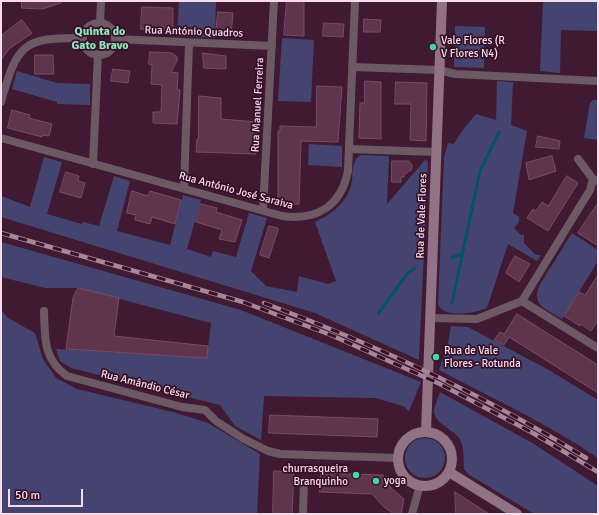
<!DOCTYPE html>
<html>
<head>
<meta charset="utf-8">
<style>
  body { margin:0 }
  #map { position:relative; width:599px; height:515px; overflow:hidden; background:#401a32; font-family:Signika,sans-serif }
  canvas { display:block }
  .frame { position:absolute; inset:0; border:2px solid #f7dceb; pointer-events:none }
  .scale { position:absolute; left:8px; top:489px; width:75px; height:18px; box-sizing:border-box; border:2px solid #f7dceb; border-top:0; padding-left:5px; font-size:12px; line-height:14px; white-space:nowrap; color:#f7dceb; -webkit-text-stroke:3px #351028; paint-order:stroke }
</style>
</head>
<body>
<div id="map">
<canvas width="599" height="515"></canvas>
<div class="frame"></div>
<div class="scale">50 m</div>
</div>
<script>
const ctx = document.querySelector('canvas').getContext('2d');
ctx.lineJoin = 'round';
function fill(path, color) { ctx.fillStyle = color; ctx.fill(path, 'evenodd'); }
function strokePath(path, color, width, dash) { ctx.strokeStyle = color; ctx.lineWidth = width; ctx.lineCap = dash ? 'butt' : 'round'; ctx.setLineDash(dash || []); ctx.stroke(path); }
function drawText(font, color, halo, rows, align = 'center') {
  ctx.font = font + ' Signika,sans-serif'; ctx.lineWidth = 3.5; ctx.setLineDash([]); ctx.textBaseline = 'middle'; ctx.strokeStyle = halo; ctx.fillStyle = color; for (const [text, x, y, turn = 0] of rows) {
    ctx.save(); ctx.translate(x, y); ctx.rotate((+turn || 0) * Math.PI / 180); ctx.textAlign = isNaN(turn) ? turn : align; if (halo) ctx.strokeText(text, 0, 0); ctx.fillText(text, 0, 0); ctx.restore();
  }
}
fill(new Path2D(`
  M 179,1 L 216,1 L 215,38 L 177,36 Z
  M 543,1 L 598,1 L 598,31 L 561,30 L 560,73 L 540,71 Z
  M 455,26 L 485,27 L 484,68 L 454,67 Z
  M 282,38 L 314,40 L 311,102 L 278,101 Z
  M 17,71 L 57,83 L 90,84 L 90,105 L 57,104 L 57,102 L 12,89 Z
  M 497,81 L 513,82 L 511,125 L 527,131 L 513,213 L 519,217 L 519,222 L 514,228 L 521,235 L 524,235 L 524,243 L 536,255 L 541,255 L 537,261 L 508,244 L 487,308 C 476,313 443,319 438,304 L 444,157 L 448,143 L 454,144 L 462,131 L 476,114 L 496,120 Z
  M 593,100 L 598,100 L 598,140 L 584,138 L 590,103 Z
  M 309,144 L 342,146 L 342,167 L 308,165 Z
  M 361,155 L 389,156 L 387,204 L 426,159 L 428,163 L 419,360 L 315,313 L 1,217 L 1,196 L 30,207 L 44,157 L 62,162 L 47,214 L 82,224 L 83,222 L 99,226 L 114,176 L 130,181 L 117,231 L 170,245 L 183,195 L 201,200 L 187,249 L 211,257 L 213,251 L 236,257 L 249,213 L 267,218 L 251,271 L 266,286 L 297,292 L 299,276 L 328,284 L 336,281 L 315,222 C 330,215 344,205 350,189 C 355,178 349,161 361,155 Z
  M 572,233 L 598,250 L 598,261 L 562,319 C 547,309 531,306 539,286 Z
  M 1,242 L 241,310 L 421,382 L 409,411 L 403,406 L 375,398 L 264,396 L 261,440 L 235,426 L 220,405 L 71,368 L 60,361 L 56,349 L 207,358 L 211,323 L 78,288 L 45,288 L 1,277 Z
  M 1,310 L 8,318 L 35,333 L 43,359 L 56,378 L 77,389 L 173,412 L 208,423 L 260,454 L 257,514 L 1,514 Z
  M 451,326 L 468,327 L 547,369 L 598,400 L 598,458 C 548,424 492,398 439,370 L 448,344 Z
  M 440,392 L 534,444 L 598,486 L 598,514 L 534,514 L 468,474 L 464,469 C 463,458 465,448 459,438 C 453,429 433,423 434,410 C 435,405 438,398 440,392 Z
  M405 458a20 20 0 1 1 40 0a20 20 0 1 1-40 0Z`), '#454471');
strokePath(new Path2D(`
  M 451,258 L 462,254
  M 452,303 L 480,171 L 499,132
  M 378,314 L 407,274 L 415,268`), '#075065', 3);
const building = new Path2D(`
  M 22,1 L 60,1 L 61,3 L 42,9 L 22,8 Z
  M 287,1 L 304,1 L 304,36 L 284,35 Z
  M 142,7 L 173,8 L 173,31 L 141,29 Z
  M 218,12 L 233,13 L 231,35 L 216,34 Z
  M 364,19 L 381,20 L 380,32 L 364,32 Z
  M 22,20 L 32,33 L 9,49 L 1,60 L 1,36 Z
  M 324,23 L 344,24 L 343,37 L 323,36 Z
  M 150,52 L 172,53 L 177,57 L 177,61 L 171,72 L 178,73 L 177,90 L 180,90 L 177,124 L 153,123 L 153,112 L 161,112 L 162,85 L 151,84 L 152,65 L 149,64 Z
  M 203,53 L 226,56 L 226,69 L 204,68 Z
  M 35,55 L 53,55 L 54,74 L 35,74 Z
  M 113,69 L 130,71 L 128,83 L 111,81 Z
  M 365,81 L 381,82 L 381,139 L 359,138 L 360,103 L 364,103 Z
  M 396,82 L 427,83 L 426,141 L 410,140 L 411,104 L 395,104 Z
  M 317,86 L 342,87 L 338,142 L 301,141 L 299,204 L 278,204 L 278,131 L 280,131 L 280,126 L 316,127 Z
  M 199,96 L 221,98 L 221,119 L 257,122 L 256,154 L 196,152 L 197,139 L 198,139 Z
  M 12,110 L 30,115 L 29,118 L 52,124 L 49,136 L 42,135 L 42,137 L 8,128 Z
  M 538,136 L 560,141 L 559,149 L 536,147 Z
  M 552,156 L 556,171 L 529,180 L 526,163 Z
  M 392,161 L 409,161 L 412,165 L 412,169 L 404,175 L 404,177 L 401,177 L 401,182 L 392,182 Z
  M 66,172 L 79,176 L 78,181 L 85,183 L 81,198 L 60,192 Z
  M 567,176 L 578,183 L 548,231 L 527,218 L 533,209 L 536,211 L 542,202 L 548,206 Z
  M 132,191 L 148,196 L 150,191 L 181,200 L 175,224 L 152,217 L 150,224 L 135,220 L 136,215 L 127,213 Z
  M 598,203 L 598,246 L 578,233 Z
  M 201,204 L 217,208 L 216,212 L 242,220 L 235,242 L 219,239 L 222,230 L 196,222 Z
  M 269,226 L 278,228 L 278,230 L 269,258 L 260,255 Z
  M 515,256 L 530,264 L 519,282 L 506,273 Z
  M 598,275 L 598,320 L 591,331 L 581,324 L 580,326 L 564,316 L 579,292 L 585,295 Z
  M 78,288 L 119,298 L 114,336 L 208,346 L 207,358 L 66,349 L 73,298 Z
  M 517,314 L 598,365 L 598,393 L 509,337 L 504,345 L 494,340 L 500,332 L 504,334 Z
  M 270,415 L 378,419 L 377,437 L 269,433 Z
  M 274,471 L 294,472 L 292,514 L 273,514 Z
  M 321,473 L 383,475 L 391,488 L 404,499 L 401,514 L 394,514 L 384,507 L 372,494 L 320,492 Z
  M 455,492 L 489,514 L 456,514 Z`);
fill(building, '#5f354e');
strokePath(building, '#784c66', 1);
strokePath(new Path2D(`
  M 100,23 L 101,1
  M83 39a16 16 0 1 1 32 0a16 16 0 1 1-32 0Z
  M 115,39 L 272,46
  M 352,67 L 439,70 L 455,74 L 598,81
  M 1,102 C 17,45 22,37 83,38
  M 1,138 L 282,216 C 317,221 341,206 348,171 L 355,1
  M 349,149 L 436,152
  M 578,159 L 593,179
  M 93,164 L 98,54
  M 184,188 L 189,43
  M 263,210 L 274,1
  M 522,301 L 590,190 L 593,179 L 598,181
  M 44,311 C 45,338 43,359 67,376 L 182,407 L 205,410 L 216,421 L 242,438 L 268,451 L 280,454 L 398,458
  M 430,318 L 477,319 L 522,301 L 598,348
  M 303,514 L 304,481
  M 412,514 L 420,485`), '#6d5964', 8);
strokePath(new Path2D(`
  M 426,431 L 442,1
  M398 459a27 27 0 1 1 54 0a27 27 0 1 1-54 0Z
  M 449,472 L 517,514`), '#927285', 10);
const rail = new Path2D(`
  M 1,233 L 243,302 L 331,335 L 440,384 L 533,433 L 598,472
  M 264,303 C 376,345 485,395 586,458`);
strokePath(rail, '#a7879a', 4.5);
strokePath(rail, '#351028', 3, [9]);
for (const [x, y, r, color] of [
  [433,47,4,"#47d49d"],
  [436,357,4,"#47d49d"],
  [356,475,4,"#47d49d"],
  [376,481,4,"#47d49d"]
]) { const dot = new Path2D(); dot.arc(x, y, r, 0, 2 * Math.PI); ctx.fillStyle = color; ctx.fill(dot); strokePath(dot, '#351028', 1.5); }
drawText('11px', '#f7dceb', '#351028', [
  ["Rua António Quadros",194,32,2],
  ["Rua Manuel Ferreira",258,105,-87],
  ["Rua António José Saraiva",236,191,15],
  ["Rua de Vale Flores",422,216,-88],
  ["Rua Amândio César",145,385,14]
]);
drawText('11px', '#f7dceb', '#351028', [
  ["Vale Flores (R",441,41],
  ["V Flores N4)",441,54],
  ["Rua de Vale",444,351],
  ["Flores - Rotunda",444,364],
  ["churrasqueira",348,469,"right"],
  ["Branquinho",348,482,"right"],
  ["yoga",384,481]
], 'left');
drawText('bold 12px', '#91e6be', '#351028', [
  ["Quinta do",100,32],
  ["Gato Bravo",100,46]
]);
</script>
</body>
</html>
